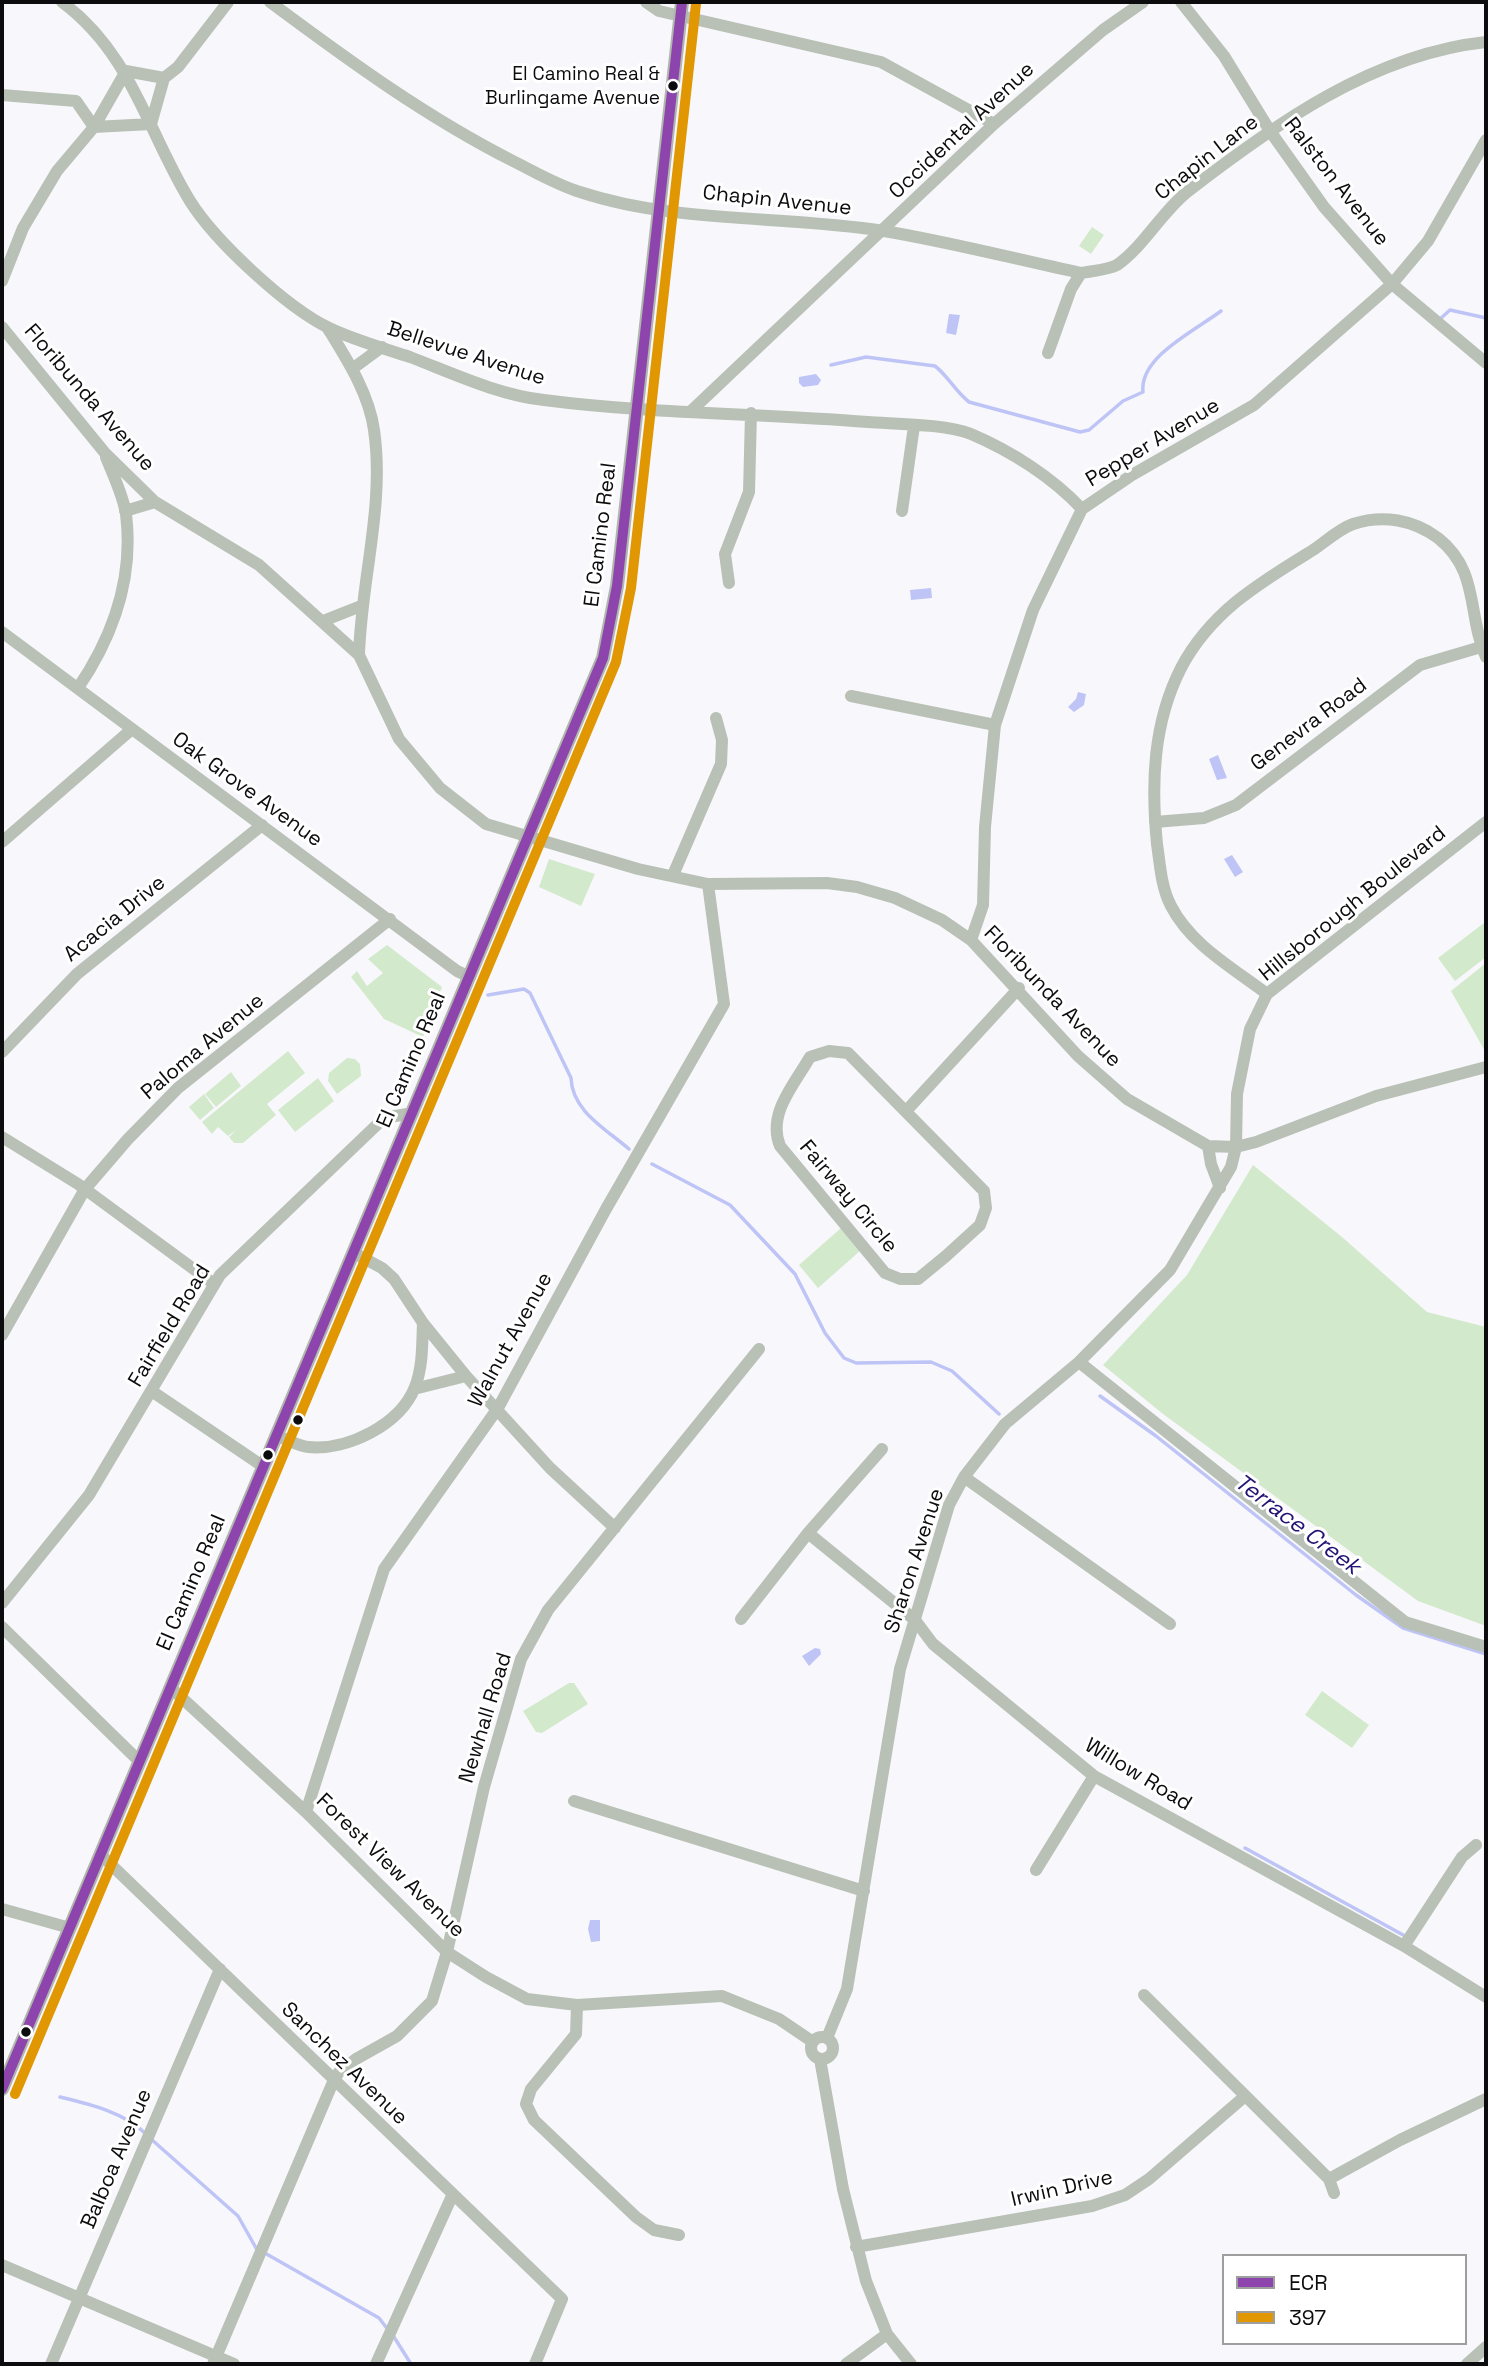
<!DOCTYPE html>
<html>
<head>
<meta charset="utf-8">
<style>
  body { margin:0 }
  #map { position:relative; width:1488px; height:2366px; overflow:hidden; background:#f8f8fc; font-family:"Space Grotesk",sans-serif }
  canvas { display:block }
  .frame { position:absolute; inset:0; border:4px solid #0c0c0e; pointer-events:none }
  .legend { position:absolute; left:1222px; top:2254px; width:245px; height:91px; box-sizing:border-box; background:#fff; border:2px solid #9e9e9f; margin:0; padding:9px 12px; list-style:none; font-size:21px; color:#0c0c0e }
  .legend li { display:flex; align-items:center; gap:14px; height:35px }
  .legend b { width:35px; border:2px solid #9e9e9f }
</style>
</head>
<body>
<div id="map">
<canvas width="1488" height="2366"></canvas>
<div class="frame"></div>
<ul class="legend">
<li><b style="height:9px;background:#8e44ad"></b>ECR</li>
<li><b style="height:9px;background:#e09701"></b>397</li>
</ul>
</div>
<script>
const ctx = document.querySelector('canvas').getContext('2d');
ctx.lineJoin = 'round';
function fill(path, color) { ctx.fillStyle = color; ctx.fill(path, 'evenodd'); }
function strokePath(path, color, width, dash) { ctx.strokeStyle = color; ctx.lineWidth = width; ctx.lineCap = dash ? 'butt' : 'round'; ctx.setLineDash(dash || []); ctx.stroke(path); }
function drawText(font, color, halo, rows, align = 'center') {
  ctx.font = font + ' "Space Grotesk",sans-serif'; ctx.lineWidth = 6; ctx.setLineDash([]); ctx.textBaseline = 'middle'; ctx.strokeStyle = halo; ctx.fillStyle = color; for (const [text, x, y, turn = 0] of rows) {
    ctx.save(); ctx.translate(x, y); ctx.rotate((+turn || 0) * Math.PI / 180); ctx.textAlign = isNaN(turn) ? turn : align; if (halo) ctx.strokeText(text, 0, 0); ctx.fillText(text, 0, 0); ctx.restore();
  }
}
fill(new Path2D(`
  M 1092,227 L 1104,235 L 1091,254 L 1079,246 Z
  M 549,859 L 595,874 L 581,906 L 539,887 Z
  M 1484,923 L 1486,957 L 1455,981 L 1438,958 Z
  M 387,945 L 442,987 L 423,1037 L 384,1019 L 351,977 L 357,971 L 367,986 L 383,973 L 368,959 Z
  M 1486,963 L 1486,1053 L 1451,991 Z
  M 288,1051 L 305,1073 L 267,1104 L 276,1115 L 243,1143 L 234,1143 L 229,1137 L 236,1130 L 228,1136 L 218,1127 L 212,1134 L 202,1122 Z
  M 347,1058 L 355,1059 L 360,1064 L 361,1076 L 337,1094 L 328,1081 L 329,1073 Z
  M 231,1072 L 241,1086 L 216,1107 L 205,1094 Z
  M 318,1078 L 334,1101 L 295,1132 L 278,1110 Z
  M 204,1094 L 214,1108 L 200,1120 L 189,1107 Z
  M 1253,1165 L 1342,1237 L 1427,1312 L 1486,1327 L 1486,1626 L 1418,1601 L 1163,1414 L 1103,1365 L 1187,1275 Z
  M 841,1228 L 860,1251 L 818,1288 L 799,1265 Z
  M 569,1683 L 574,1683 L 588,1704 L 542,1733 L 536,1732 L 523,1711 Z
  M 1322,1691 L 1369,1725 L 1352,1748 L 1305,1715 Z`), '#d3e9cc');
fill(new Path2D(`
  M 949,314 L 960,315 L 956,335 L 946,333 Z
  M 816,374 L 821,380 L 818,385 L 803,387 L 799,383 L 799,377 Z
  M 931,588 L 932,598 L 911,600 L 910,590 Z
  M 1078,692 L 1086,694 L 1084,705 L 1074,712 L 1068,707 L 1076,699 Z
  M 1218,755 L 1227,778 L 1217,780 L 1209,759 Z
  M 1232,855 L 1243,872 L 1235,877 L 1224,859 Z
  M 815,1648 L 820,1649 L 821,1654 L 809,1666 L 802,1656 Z
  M 590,1920 L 600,1920 L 600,1941 L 591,1942 L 588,1929 Z`), '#bec4f6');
strokePath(new Path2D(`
  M 1440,319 L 1450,310 L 1486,318
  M 831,365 L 866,357 L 935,366 C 948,376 955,391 969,402 L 1080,432 L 1089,430 L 1123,401 L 1143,392 C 1139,357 1196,330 1221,311
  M 488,995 L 524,989 L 530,993 L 571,1078 C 572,1111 606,1129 629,1149
  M 652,1164 L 730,1205 L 795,1274 L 825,1333 L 844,1358 L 856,1363 L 931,1362 L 952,1371 L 999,1414
  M 1100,1396 L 1156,1436 L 1356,1595 L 1403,1628 L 1486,1654
  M 1245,1848 L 1405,1936
  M 60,2097 C 89,2104 124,2112 146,2134
  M 151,2139 L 238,2216 L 256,2248 L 379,2318 L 389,2331
  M 394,2337 L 411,2364`), '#bec4f6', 3.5);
strokePath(new Path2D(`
  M 62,2 C 132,54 147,131 190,201 C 215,241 286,307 329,328 C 354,340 383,348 410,357 C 452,373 498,395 544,400 C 651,414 760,413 868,422 C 895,424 947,424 971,434 C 1011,451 1052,477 1082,509
  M 270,2 C 348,60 426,117 513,161 C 535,172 557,185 580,192 C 677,224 784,215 884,231 C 950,242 1015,259 1081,273
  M 646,2 L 659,11 L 681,16 L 881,62 L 994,124
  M 1181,2 L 1224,56 L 1270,131 L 1324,207 L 1392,284 L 1486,363
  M 2,95 L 76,101 L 94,127
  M 94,127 L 151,124 L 164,78 L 178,67 L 228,2
  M 2,281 L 23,228 L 57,171 L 94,127 L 126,71 L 164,78
  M 2,327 L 105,453 L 155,502 L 259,565 L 359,655 L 399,739 L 440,788 L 486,824 L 638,869 L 708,884 L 827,883 L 857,887 L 895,898 L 942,920 L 971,940 L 1078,1056 L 1127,1099 L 1208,1146 L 1236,1147 L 1256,1142 L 1376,1096 L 1486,1067
  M 327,327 C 346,358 369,393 374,430 C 385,505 361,580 359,655
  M 1048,353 L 1071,289 L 1081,273 C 1091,271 1108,270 1117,265 C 1144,246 1161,213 1187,192 C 1275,124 1373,54 1486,42
  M 352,369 L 382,347
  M 691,411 L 994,124 L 1103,30 L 1143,2
  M 125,511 L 155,502
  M 902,511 L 914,426
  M 729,583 L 725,554 L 749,492 L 751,413
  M 323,621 L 361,606
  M 2,632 L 457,971 L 470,977
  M 78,688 C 114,635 134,578 126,514 C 123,495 113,475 106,457
  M 851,696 L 995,725
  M 1155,822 L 1204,818 L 1236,805 L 1420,665 L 1481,647
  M 2,842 L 132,729
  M 673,875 L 721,764 L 722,740 L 716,718
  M 971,940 L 983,905 L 985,827 L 995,725 L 1033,610 L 1082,509 L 1132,475 L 1254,405 L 1392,284 L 1428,241 L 1486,140
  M 1267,994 C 1233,968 1191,945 1171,906 C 1161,887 1160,864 1157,844 C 1151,783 1153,723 1181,668 C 1211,611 1261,582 1313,550 C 1325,542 1339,529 1353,524 C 1383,514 1414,520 1438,538 C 1480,571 1467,615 1486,657
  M 829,1051 L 848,1053 L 984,1191 L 986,1208 L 980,1225 L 946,1256 L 918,1279 L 900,1279 L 885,1273 L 780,1146 C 767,1114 794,1085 810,1057 Z
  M 2,1052 L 77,974 L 262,825
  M 907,1110 L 1019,988
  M 2,1137 L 78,1184 L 214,1284
  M 1208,1146 L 1211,1164 L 1220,1188
  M 354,1253 L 382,1268 L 394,1279 L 423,1323 L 466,1376 L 550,1468 L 615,1528
  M 2,1335 L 85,1189 L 128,1139 L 178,1088 L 390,919
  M 1079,1362 L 1405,1622 L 1486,1647
  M 414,1389 L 466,1376
  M 153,1392 L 264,1467
  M 277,1436 C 287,1439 298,1446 308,1447 C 347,1451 400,1425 415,1387 C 423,1366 422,1345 423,1323
  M 964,1477 L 1170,1624
  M 808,1533 L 915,1620 L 933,1644 L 1094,1776 L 1404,1946 L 1486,1997
  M 2,1603 L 89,1495 L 220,1275 L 384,1118 L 413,1113
  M 741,1619 L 808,1533 L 882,1449
  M 2,1627 L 140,1762
  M 171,1688 L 306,1812 L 447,1952 L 486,1977 L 527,1999 L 577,2005 L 722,1996 L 779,2019 L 813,2042
  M 574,1801 L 864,1891
  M 306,1812 L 384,1569 L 498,1408 L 606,1209 L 724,1004 L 708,884
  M 101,1855 L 562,2299 L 535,2364
  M 1036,1870 L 1094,1776
  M 2,1909 L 70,1928
  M 1404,1946 L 1462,1857 L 1476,1845
  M 1144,1995 L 1329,2179 L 1400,2140 L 1486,2099
  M 577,2005 L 576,2034 L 531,2089 L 526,2104 L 534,2120 L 636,2217 L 654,2230 L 679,2235
  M811 2048a11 11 0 1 1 22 0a11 11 0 1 1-22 0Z
  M 827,2038 L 847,1989 L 900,1669 L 949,1505 L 964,1477 L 1005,1424 L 1079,1362 L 1170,1270 L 1231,1167 L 1236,1147 L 1237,1094 L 1250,1029 L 1267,994 L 1486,822
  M 820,2059 L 843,2189 L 866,2281 L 887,2334 L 911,2364
  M 1329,2179 L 1334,2193
  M 856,2247 L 1092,2206 L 1125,2195 L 1149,2179 L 1244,2097
  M 2,2265 L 234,2364
  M 51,2364 L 220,1969
  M 213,2364 L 333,2082 L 339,2072 L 356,2059 L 397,2036 L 432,2001 L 447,1952 L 484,1787 L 521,1659 L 548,1610 L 759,1349
  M 376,2364 L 452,2196
  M 846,2364 L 887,2334
  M 1467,2364 L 1486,2347`), '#b9c1b6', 12);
strokePath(new Path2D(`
  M 2,2089 L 603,658 L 617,586 L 682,2`), '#b0b8ad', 14);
strokePath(new Path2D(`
  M 2,2089 L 603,658 L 617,586 L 682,2`), '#8e44ad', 10);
strokePath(new Path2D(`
  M 15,2094 L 616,662 L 631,588 L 696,4`), '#e09701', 10);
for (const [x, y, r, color] of [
  [673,86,6,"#0c0c0e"],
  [298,1420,6,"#0c0c0e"],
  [268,1455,6,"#0c0c0e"],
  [26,2032,6,"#0c0c0e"]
]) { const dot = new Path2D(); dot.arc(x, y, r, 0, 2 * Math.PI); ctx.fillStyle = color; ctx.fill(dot); strokePath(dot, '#fff', 2.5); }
drawText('19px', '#0c0c0e', '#fff', [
  ["El Camino Real &",660,75],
  ["Burlingame Avenue",660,99]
], 'right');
drawText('21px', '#0c0c0e', '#fff', [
  ["Occidental Avenue",962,131,-43],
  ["Chapin Lane",1207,158,-38],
  ["Ralston Avenue",1336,182,52],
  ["Chapin Avenue",777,201,6],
  ["Bellevue Avenue",466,354,18],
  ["Floribunda Avenue",89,398,49],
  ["Pepper Avenue",1153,443,-31],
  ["El Camino Real",601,535,-83],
  ["Genevra Road",1309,725,-37],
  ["Oak Grove Avenue",247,790,36],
  ["Hillsborough Boulevard",1353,904,-39],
  ["Acacia Drive",115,919,-39],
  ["Floribunda Avenue",1052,997,46],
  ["Paloma Avenue",203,1047,-40],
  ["El Camino Real",412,1060,-67],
  ["Fairway Circle",848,1197,50],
  ["Fairfield Road",170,1326,-59],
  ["Walnut Avenue",511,1340,-61],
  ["Sharon Avenue",915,1561,-72],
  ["El Camino Real",192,1583,-67],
  ["Newhall Road",486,1718,-73],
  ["Willow Road",1138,1775,31],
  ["Forest View Avenue",390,1866,44],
  ["Sanchez Avenue",344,2064,44],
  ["Balboa Avenue",117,2159,-67],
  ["Irwin Drive",1062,2189,-13]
]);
drawText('italic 23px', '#221375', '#fff', [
  ["Terrace Creek",1297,1525,37]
]);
</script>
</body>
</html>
